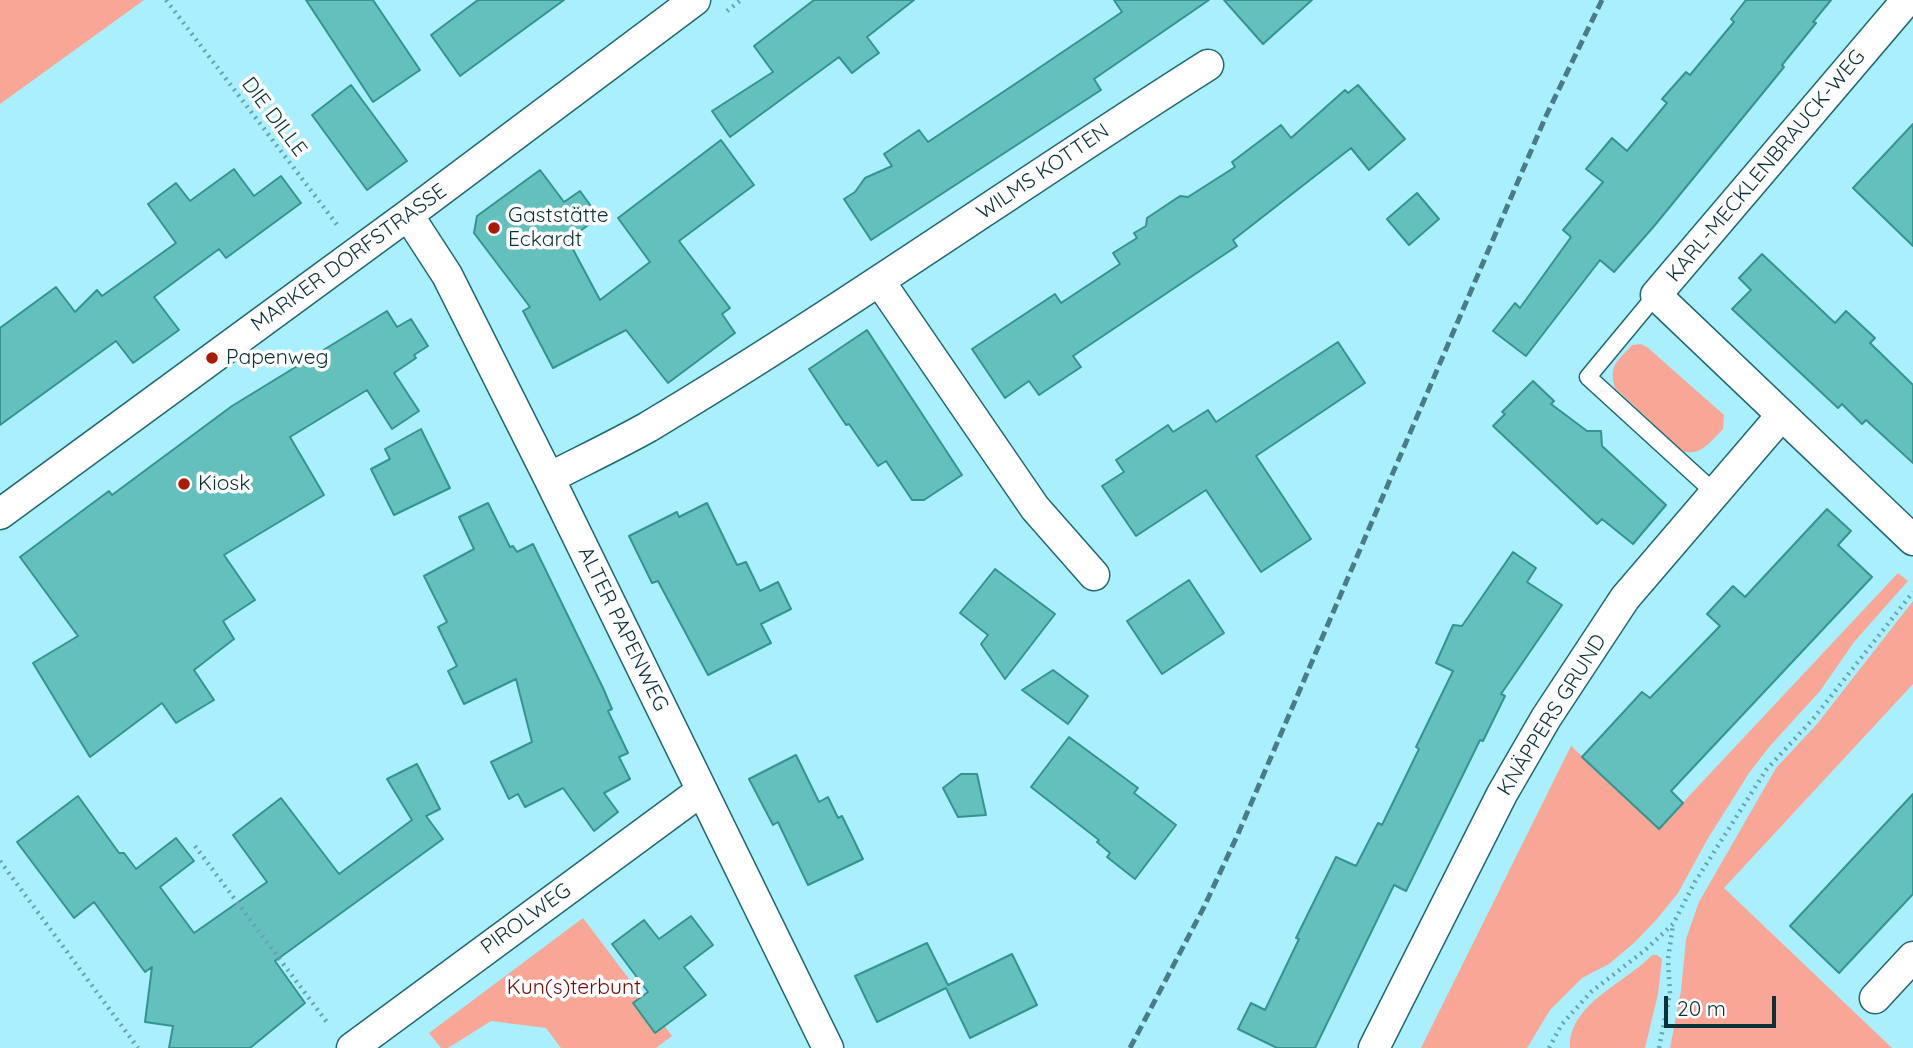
<!DOCTYPE html>
<html>
<head>
<meta charset="utf-8">
<style>
  body { margin:0 }
  #map { position:relative; width:1913px; height:1048px; overflow:hidden; background:#aaeffd; font-family:Quicksand,sans-serif }
  canvas { display:block }
  .scale { position:absolute; left:1664px; top:996px; width:112px; height:32px; box-sizing:border-box; border:4px solid #0a3239; border-top:0; padding-left:9px; font-size:21px; line-height:24px; white-space:nowrap; color:#0a3239; -webkit-text-stroke:5px #fff; paint-order:stroke }
</style>
</head>
<body>
<div id="map">
<canvas width="1913" height="1048"></canvas>
<div class="scale">20 m</div>
</div>
<script>
const ctx = document.querySelector('canvas').getContext('2d');
ctx.lineJoin = 'round';
function fill(path, color) { ctx.fillStyle = color; ctx.fill(path, 'evenodd'); }
function strokePath(path, color, width, dash) { ctx.strokeStyle = color; ctx.lineWidth = width; ctx.lineCap = dash ? 'butt' : 'round'; ctx.setLineDash(dash || []); ctx.stroke(path); }
function drawText(font, color, halo, rows, align = 'center') {
  ctx.font = font + ' Quicksand,sans-serif'; ctx.lineWidth = 7; ctx.setLineDash([]); ctx.textBaseline = 'middle'; ctx.strokeStyle = halo; ctx.fillStyle = color; for (const [text, x, y, turn = 0] of rows) {
    ctx.save(); ctx.translate(x, y); ctx.rotate((+turn || 0) * Math.PI / 180); ctx.textAlign = isNaN(turn) ? turn : align; if (halo) ctx.strokeText(text, 0, 0); ctx.fillText(text, 0, 0); ctx.restore();
  }
}
fill(new Path2D(`
  M 0,0 L 144,0 L 0,104 Z
  M 1641,344 L 1647,347 L 1724,415 L 1723,429 C 1711,441 1701,457 1682,451 L 1615,388 C 1608,365 1618,361 1632,345 Z
  M 1898,573 L 1908,581 L 1854,642 L 1820,691 L 1770,746 L 1749,773 L 1707,840 L 1678,893 L 1657,919 L 1635,942 L 1609,964 L 1582,978 L 1550,1010 L 1527,1048 L 1421,1048 L 1571,746 L 1659,828 Z
  M 1913,601 L 1913,684 L 1724,888 L 1892,1048 L 1670,1048 L 1681,991 L 1686,939 L 1699,902 L 1776,768 L 1817,724 Z
  M 583,918 L 672,1036 L 656,1048 L 561,1048 L 546,1028 L 491,1021 L 448,1048 L 441,1048 L 429,1033 Z
  M 1652,955 L 1657,955 L 1662,959 L 1658,994 L 1645,1048 L 1570,1048 C 1568,1004 1627,982 1652,955 Z`), '#f9a696');
const building = new Path2D(`
  M 306,0 L 373,0 L 420,70 L 373,102 Z
  M 478,0 L 564,0 L 460,76 L 431,35 Z
  M 814,0 L 914,0 L 867,37 L 879,53 L 865,63 L 852,73 L 839,57 L 730,137 L 712,111 L 773,72 L 754,46 Z
  M 1114,0 L 1209,0 L 1094,79 L 1101,90 L 871,240 L 844,199 L 855,192 L 865,178 L 892,166 L 884,154 L 919,130 L 928,142 L 1021,80 L 1122,12 Z
  M 1224,0 L 1312,0 L 1263,44 Z
  M 1746,0 L 1831,0 L 1813,22 L 1816,23 L 1782,65 L 1784,67 L 1655,225 L 1614,272 L 1600,260 L 1526,356 L 1493,331 L 1515,303 L 1520,308 L 1571,237 L 1563,230 L 1603,182 L 1586,169 L 1612,138 L 1627,151 L 1667,103 L 1662,99 L 1686,72 L 1690,75 L 1734,22 L 1731,19 Z
  M 351,85 L 407,161 L 367,190 L 312,115 Z
  M 1358,85 L 1405,139 L 1369,170 L 1351,148 L 1233,240 L 1237,246 L 1073,356 L 1081,367 L 1039,395 L 1029,381 L 1005,398 L 972,349 L 1055,294 L 1061,303 L 1120,264 L 1113,253 L 1137,238 L 1134,233 L 1146,226 L 1147,218 L 1180,196 L 1188,197 L 1235,167 L 1232,162 L 1281,125 L 1291,138 L 1345,90 L 1348,93 Z
  M 1913,124 L 1913,246 L 1853,188 Z
  M 721,140 L 754,185 L 679,241 L 730,308 L 722,314 L 735,333 L 668,383 L 626,330 L 553,368 L 523,311 L 530,307 L 474,233 L 477,216 L 540,170 L 564,202 L 580,191 L 599,217 L 568,240 L 600,300 L 650,262 L 618,218 Z
  M 234,169 L 254,196 L 281,176 L 301,203 L 226,258 L 219,249 L 154,297 L 179,330 L 133,363 L 116,341 L 0,425 L 0,328 L 56,287 L 75,312 L 97,290 L 102,296 L 176,243 L 148,204 L 176,183 L 190,201 Z
  M 1417,193 L 1439,219 L 1409,245 L 1387,219 Z
  M 1762,254 L 1835,323 L 1846,311 L 1875,338 L 1870,343 L 1913,385 L 1913,463 L 1866,420 L 1862,424 L 1842,404 L 1838,408 L 1732,309 L 1751,290 L 1739,278 Z
  M 387,311 L 397,327 L 411,319 L 428,346 L 414,355 L 416,358 L 394,373 L 419,411 L 392,429 L 367,390 L 290,437 L 324,495 L 224,555 L 255,600 L 223,621 L 234,639 L 194,670 L 214,700 L 176,723 L 162,703 L 90,757 L 33,663 L 78,636 L 20,557 L 109,491 L 112,495 L 232,406 Z
  M 867,330 L 962,475 L 924,500 L 912,500 L 886,461 L 878,466 L 849,424 L 846,425 L 809,369 Z
  M 1338,342 L 1365,383 L 1256,456 L 1311,539 L 1261,572 L 1206,490 L 1136,536 L 1102,486 L 1124,472 L 1116,460 L 1168,425 L 1173,432 L 1208,410 L 1216,422 Z
  M 1533,381 L 1554,401 L 1551,404 L 1587,431 L 1601,431 L 1602,446 L 1666,505 L 1633,544 L 1602,519 L 1597,524 L 1493,426 L 1505,414 L 1502,412 Z
  M 421,429 L 450,488 L 394,515 L 371,469 L 390,459 L 385,449 Z
  M 488,503 L 510,547 L 513,546 L 517,552 L 533,544 L 603,688 L 612,709 L 608,711 L 628,753 L 619,757 L 630,779 L 604,793 L 618,812 L 594,831 L 563,788 L 525,807 L 518,794 L 509,799 L 491,762 L 532,742 L 516,679 L 464,704 L 448,671 L 457,666 L 438,627 L 447,622 L 424,576 L 474,549 L 459,517 Z
  M 707,503 L 737,565 L 746,562 L 760,591 L 778,582 L 791,609 L 761,624 L 771,643 L 708,675 L 658,581 L 652,583 L 629,536 L 677,512 L 679,517 Z
  M 1827,509 L 1851,531 L 1838,545 L 1872,577 L 1671,791 L 1683,803 L 1659,829 L 1582,757 L 1642,692 L 1650,698 L 1720,626 L 1707,614 L 1733,586 L 1745,597 Z
  M 1513,552 L 1536,568 L 1527,582 L 1562,605 L 1501,694 L 1505,696 L 1483,741 L 1480,740 L 1406,891 L 1394,885 L 1315,1048 L 1277,1048 L 1238,1029 L 1251,1003 L 1265,1010 L 1299,939 L 1296,938 L 1336,857 L 1356,866 L 1378,823 L 1382,825 L 1419,749 L 1416,747 L 1453,671 L 1436,663 L 1453,625 L 1462,626 Z
  M 995,569 L 1055,614 L 1005,679 L 981,644 L 988,635 L 960,613 Z
  M 1189,580 L 1224,633 L 1162,674 L 1127,621 Z
  M 1053,670 L 1088,696 L 1068,724 L 1022,690 Z
  M 1069,737 L 1138,788 L 1134,793 L 1176,825 L 1135,879 L 1107,857 L 1110,853 L 1097,842 L 1099,840 L 1031,787 Z
  M 796,755 L 819,802 L 828,797 L 838,818 L 842,816 L 863,859 L 808,885 L 778,822 L 773,825 L 749,779 Z
  M 417,764 L 440,809 L 426,816 L 443,839 L 275,961 L 305,1003 L 250,1048 L 169,1048 L 173,1026 L 145,1022 L 152,967 L 145,972 L 94,902 L 74,918 L 17,842 L 78,796 L 119,853 L 124,853 L 136,869 L 176,838 L 194,861 L 160,887 L 194,933 L 267,882 L 233,835 L 281,798 L 339,874 L 412,820 L 387,779 Z
  M 961,774 L 977,774 L 986,815 L 958,817 L 943,788 Z
  M 1913,794 L 1913,894 L 1839,973 L 1790,926 Z
  M 691,916 L 713,945 L 684,967 L 706,995 L 655,1033 L 633,1003 L 648,992 L 612,944 L 644,920 L 659,939 Z
  M 927,943 L 948,985 L 1012,954 L 1037,1005 L 970,1038 L 946,988 L 877,1022 L 855,976 Z`);
fill(building, '#64c0bc');
strokePath(building, '#339490', 2);
const service = new Path2D(`
  M 1656,295 L 1588,377 L 1715,493`);
const minor = new Path2D(`
  M 1907,0 L 1656,295 L 1913,540
  M 408,215 L 447,275 L 549,478 L 828,1048
  M 880,282 L 1035,508 L 1094,575
  M 549,478 C 582,461 616,445 648,427 C 839,313 1020,184 1208,65
  M 0,514 L 408,215 L 695,0
  M 1875,998 L 1913,957
  M 352,1048 L 701,791
  M 1374,1048 L 1502,794 L 1546,718 L 1625,598 L 1781,416`);
strokePath(service, '#216774', 19);
strokePath(minor, '#216774', 33);
strokePath(new Path2D(`
  M 166,0 L 338,226
  M 727,11 L 741,0
  M 195,846 L 329,1025
  M 0,861 L 138,1048
  M 1549,1048 L 1562,1024 L 1591,992 L 1644,951 L 1673,924 L 1695,882 L 1766,770 L 1813,719 L 1913,592
  M 1659,1048 L 1670,993 L 1668,959 L 1673,925`), '#68a2ad', 4.5, [2, 5]);
strokePath(service, '#fff', 16);
strokePath(minor, '#fff', 30);
strokePath(new Path2D(`
  M 1130,1048 L 1204,907 L 1238,834 L 1546,116 L 1602,0`), '#497c86', 5, [10, 5]);
for (const [x, y, r, color] of [
  [494,228,7,"#aa1a04"],
  [212,358,7,"#aa1a04"],
  [184,484,7,"#aa1a04"]
]) { const dot = new Path2D(); dot.arc(x, y, r, 0, 2 * Math.PI); ctx.fillStyle = color; ctx.fill(dot); strokePath(dot, '#fff', 2.5); }
drawText('21px', '#0a3239', '#fff', [
  ["DIE DILLE",274,117,53],
  ["KARL-MECKLENBRAUCK-WEG",1766,166,-50],
  ["WILMS KOTTEN",1043,172,-34],
  ["MARKER DORFSTRASSE",349,258,-36],
  ["ALTER PAPENWEG",623,629,64],
  ["KNÄPPERS GRUND",1552,715,-58],
  ["PIROLWEG",526,919,-36]
]);
drawText('21px', '#0a3239', '#fff', [
  ["Gaststätte",508,216],
  ["Eckardt",508,240],
  ["Papenweg",226,358],
  ["Kiosk",198,484]
], 'left');
drawText('21px', '#700d01', '#fff', [
  ["Kun(s)terbunt",574,988]
]);
</script>
</body>
</html>
